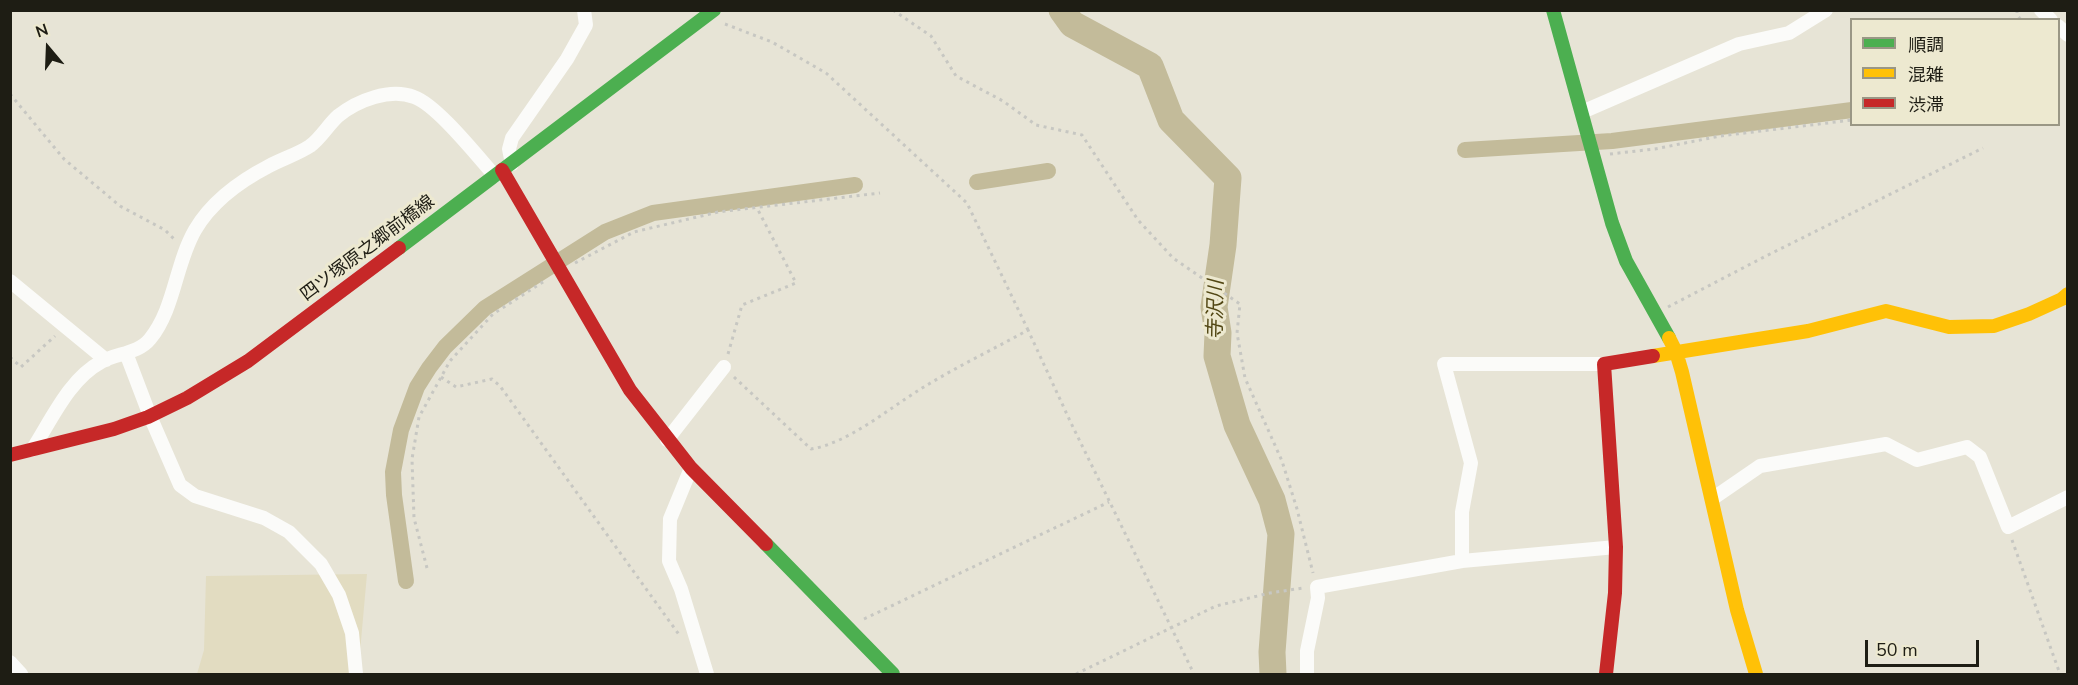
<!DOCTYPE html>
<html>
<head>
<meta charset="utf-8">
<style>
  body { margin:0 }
  #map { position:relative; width:2078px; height:685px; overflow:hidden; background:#e7e4d6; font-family:"Nunito Sans","Noto Sans JP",sans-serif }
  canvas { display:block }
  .frame { position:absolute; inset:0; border:12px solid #1e1d14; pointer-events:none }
  .legend { position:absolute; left:1850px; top:18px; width:210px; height:108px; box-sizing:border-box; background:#ede9d0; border:2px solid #9a9785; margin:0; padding:8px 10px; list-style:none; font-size:18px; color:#1e1d14 }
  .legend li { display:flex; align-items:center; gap:12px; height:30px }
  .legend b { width:30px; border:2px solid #9a9785 }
  .north { position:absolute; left:18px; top:18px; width:60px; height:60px; -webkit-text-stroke:4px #ede9d0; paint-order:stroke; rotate:341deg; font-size:16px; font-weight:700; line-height:24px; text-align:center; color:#1e1d14 }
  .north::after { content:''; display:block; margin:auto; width:21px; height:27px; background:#1e1d14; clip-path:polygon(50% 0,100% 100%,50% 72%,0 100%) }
  .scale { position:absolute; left:1865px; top:640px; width:114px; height:27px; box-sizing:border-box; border:3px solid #1e1d14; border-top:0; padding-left:8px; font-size:18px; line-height:21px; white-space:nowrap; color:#1e1d14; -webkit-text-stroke:4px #ede9d0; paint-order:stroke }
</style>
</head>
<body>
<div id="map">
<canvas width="2078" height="685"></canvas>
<div class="frame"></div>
<ul class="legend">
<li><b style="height:8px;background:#4caf50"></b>順調</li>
<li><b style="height:8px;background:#ffc107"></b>混雑</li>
<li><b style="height:8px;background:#c62828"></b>渋滞</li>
</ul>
<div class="north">N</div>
<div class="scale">50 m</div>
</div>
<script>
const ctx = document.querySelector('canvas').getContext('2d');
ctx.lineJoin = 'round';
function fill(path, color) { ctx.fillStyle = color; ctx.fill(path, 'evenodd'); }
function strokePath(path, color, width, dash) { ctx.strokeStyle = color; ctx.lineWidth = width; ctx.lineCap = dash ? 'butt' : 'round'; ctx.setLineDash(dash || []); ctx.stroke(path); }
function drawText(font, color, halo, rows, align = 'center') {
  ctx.font = font + ' "Nunito Sans","Noto Sans JP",sans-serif'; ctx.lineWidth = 6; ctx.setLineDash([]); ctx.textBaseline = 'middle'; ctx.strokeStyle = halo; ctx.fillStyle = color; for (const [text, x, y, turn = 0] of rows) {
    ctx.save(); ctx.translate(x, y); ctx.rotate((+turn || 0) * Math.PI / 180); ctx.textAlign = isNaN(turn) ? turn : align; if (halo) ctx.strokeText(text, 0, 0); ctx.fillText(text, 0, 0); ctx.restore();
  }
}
fill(new Path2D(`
  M 367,574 L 358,674 L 197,674 L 204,650 L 206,576 Z`), '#e2dcc1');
strokePath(new Path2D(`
  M 1465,150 L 1612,141 L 1852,110
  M 977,182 L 1048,171
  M 406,581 L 394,495 L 393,472 L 401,430 L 417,387 L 429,368 L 445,347 L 485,308 L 605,232 L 653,213 L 855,185`), '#c3bb9a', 16);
strokePath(new Path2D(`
  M 1062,10 L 1072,24 L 1150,66 L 1171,120 L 1228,178 L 1223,245 L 1214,307 L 1218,333 L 1217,356 L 1237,425 L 1272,500 L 1281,534 L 1272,652 L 1273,674`), '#c3bb9a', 27);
strokePath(new Path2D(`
  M 893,10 L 931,36 L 956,76 L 1003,101 L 1036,125 L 1082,135 L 1138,220 L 1173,258 L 1240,304 L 1237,333 L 1245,378 L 1282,461 L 1297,509 L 1313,573
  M 2017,10 L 2017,15 L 2021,20
  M 725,24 L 772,42 L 826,73 L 967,203 L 1028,330
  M 10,94 L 64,159 L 120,206 L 165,230 L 175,240
  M 1610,154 L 1655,149 L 1720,136 L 1852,120
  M 575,263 L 634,232 L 718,212 L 880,193
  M 1668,307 L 1764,257 L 1983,148
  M 728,354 L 742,305 L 796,283 L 757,208
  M 10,357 L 21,367 L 55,336
  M 441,377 L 456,387 L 492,379 L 500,386 L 680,636
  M 734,377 L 811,449 C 848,443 887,410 919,390 C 954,368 992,350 1028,330 L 1071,423 L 1194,674
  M 2012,540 L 2060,674
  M 427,568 L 414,518 L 412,459 L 419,417 L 450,361 L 493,314 L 546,280
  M 864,619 L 1109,502
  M 1076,674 L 1216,606 L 1270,593 L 1303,588`), '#c7c7c2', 3, [3, 4.5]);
strokePath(new Path2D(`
  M 2041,10 L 2051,20
  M 2058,26 L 2068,35
  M 1582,112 L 1739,44 L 1789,33 L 1826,10
  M 512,164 L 509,149 L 512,138 L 567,59 L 586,25 L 584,10
  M 10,281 L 106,360
  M 126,353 L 150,416 L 180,485 L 195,496 L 264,518 L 289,532 L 321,564 L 339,595 L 352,633 L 356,674
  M 667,440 L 724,367
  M 32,450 C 51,421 69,379 101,362 C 116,353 138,354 150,339 C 175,308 175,265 195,230 C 212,201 240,181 269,166 C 282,159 298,154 310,146 C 321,138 328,125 338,116 C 358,100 390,88 414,97 C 437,105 478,157 495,176
  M 691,468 L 670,519 L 669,561 L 681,589 L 707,674
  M 1712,499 L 1760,466 L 1886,444 L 1917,460 L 1967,447 L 1980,457 L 2008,527 L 2068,497
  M 1462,561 L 1462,512 L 1471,463 L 1444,364 L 1604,364
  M 10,662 L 21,674
  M 1307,674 L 1307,651 L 1318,598 L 1317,587 L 1462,561 L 1616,547`), '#fbfbf9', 14);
strokePath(new Path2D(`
  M 1553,10 L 1612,223 L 1626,261 L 1669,338
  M 399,248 L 714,10
  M 766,544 L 893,674`), '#4caf50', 14);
strokePath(new Path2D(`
  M 1669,338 L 1676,352 L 1682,372 L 1737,610 L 1756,674
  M 1653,356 L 1808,331 L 1886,311 L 1949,327 L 1994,326 L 2029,314 L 2062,299 L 2068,294`), '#ffc107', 14);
strokePath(new Path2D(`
  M 502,170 L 630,390 L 691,468 L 766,544
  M 10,455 L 114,429 L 148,417 L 187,398 L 248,361 L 399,248
  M 1606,674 L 1615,593 L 1616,547 L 1604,364 L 1653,356`), '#c62828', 14);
drawText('18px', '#1e1d14', '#ede9d0', [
  ["四ツ塚原之郷前橋線",368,249,-37]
]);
drawText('italic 20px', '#524714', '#ede9d0', [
  ["寺沢川",1217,310,-89]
]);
</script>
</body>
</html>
